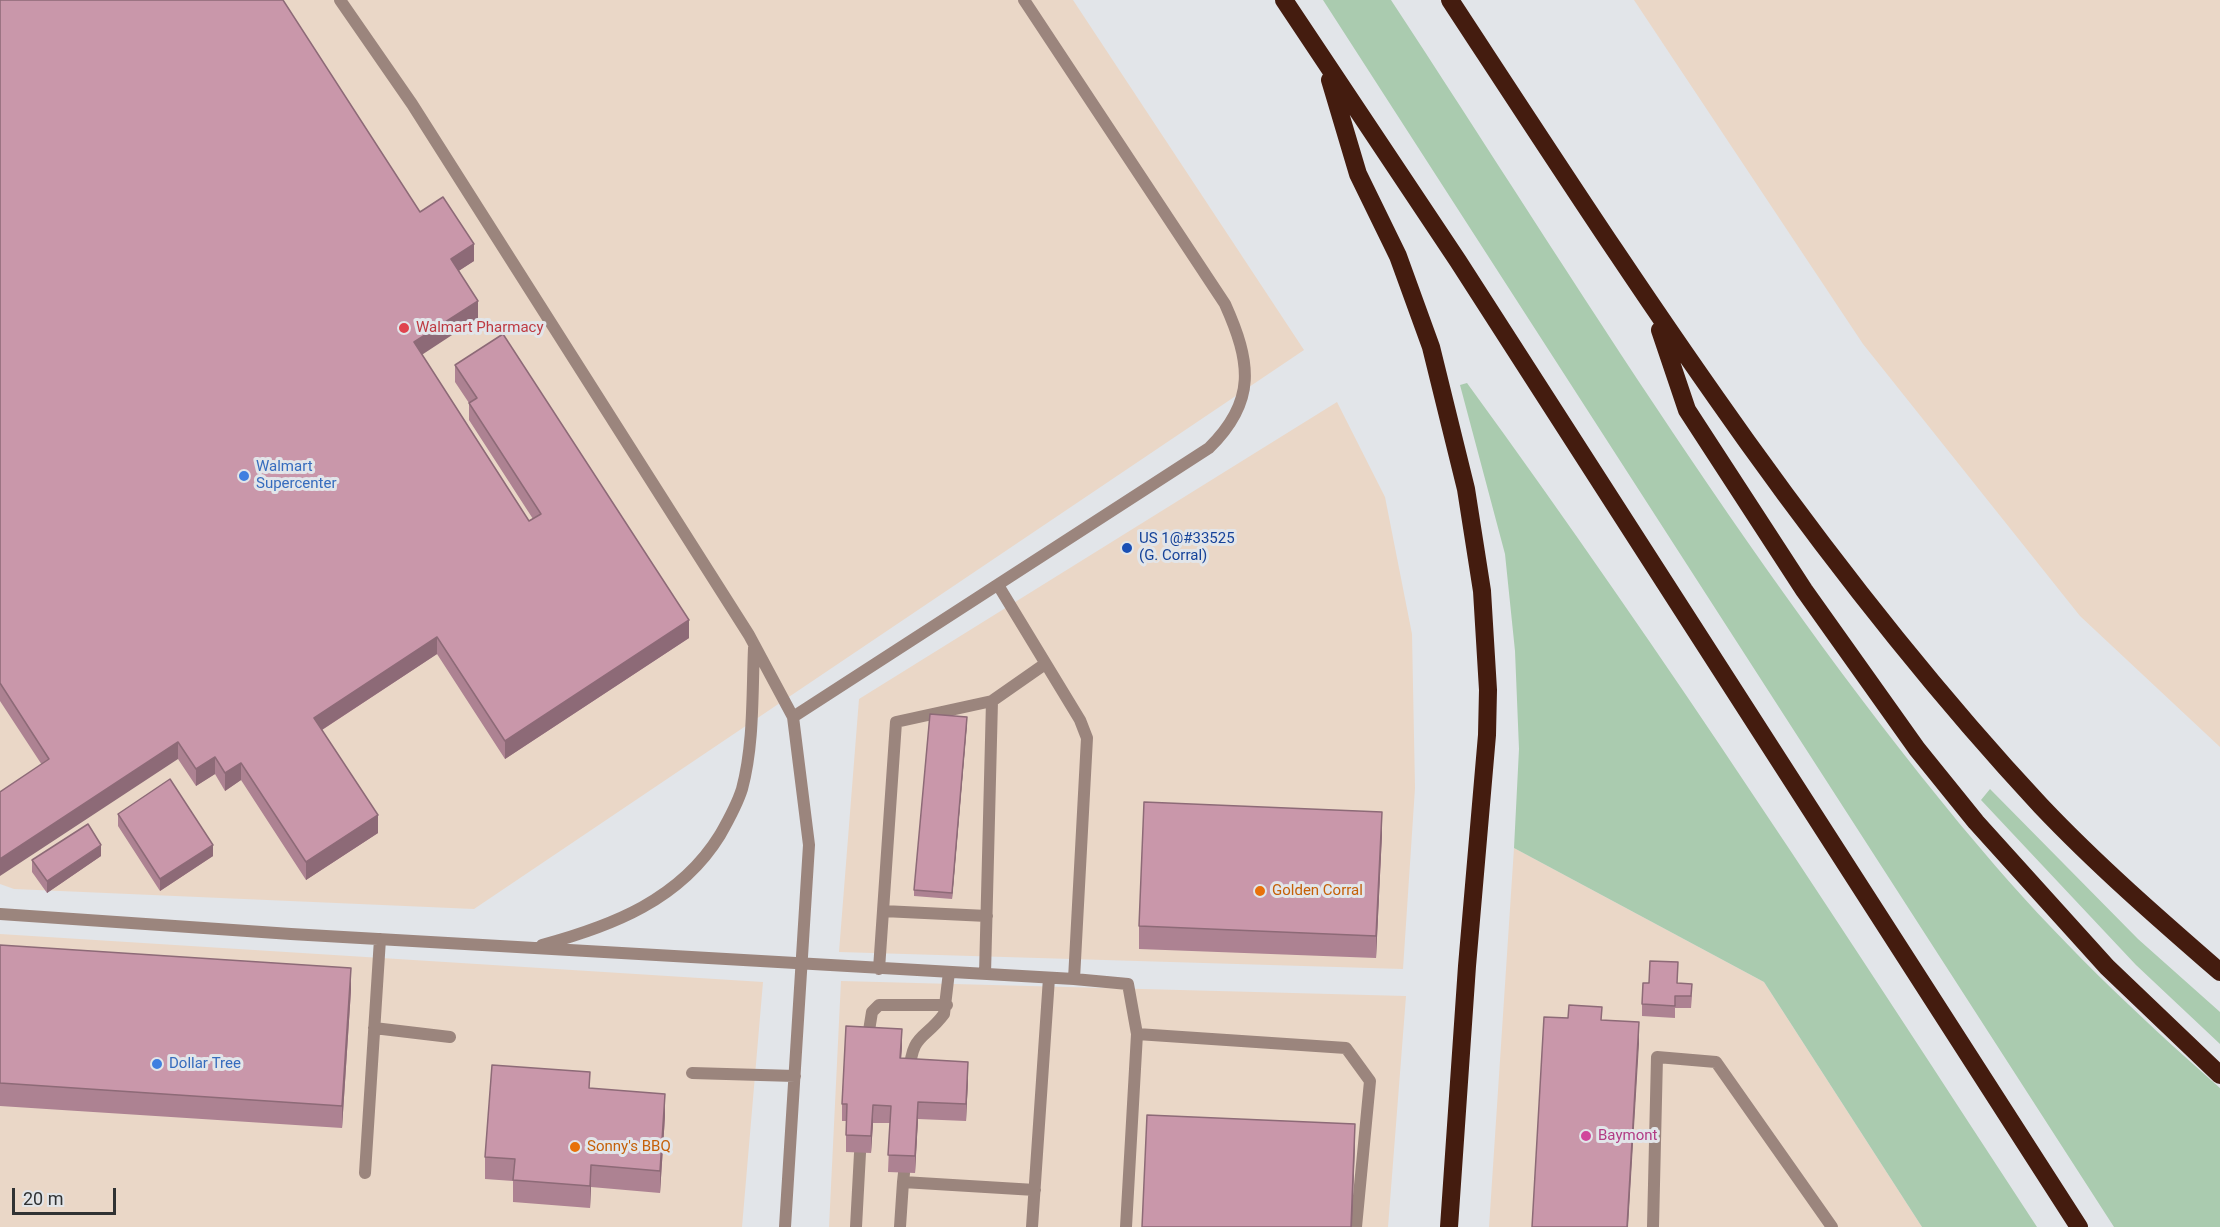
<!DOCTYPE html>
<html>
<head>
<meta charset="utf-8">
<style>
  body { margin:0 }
  #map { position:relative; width:2220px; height:1227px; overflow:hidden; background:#e2e5e9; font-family:Roboto,sans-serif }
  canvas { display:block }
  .scale { position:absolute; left:12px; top:1188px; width:104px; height:27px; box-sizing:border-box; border:3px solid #303233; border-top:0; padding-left:8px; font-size:18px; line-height:21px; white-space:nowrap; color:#303233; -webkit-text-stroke:4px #e2e5e9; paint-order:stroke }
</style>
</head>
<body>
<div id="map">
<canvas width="2220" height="1227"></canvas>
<div class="scale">20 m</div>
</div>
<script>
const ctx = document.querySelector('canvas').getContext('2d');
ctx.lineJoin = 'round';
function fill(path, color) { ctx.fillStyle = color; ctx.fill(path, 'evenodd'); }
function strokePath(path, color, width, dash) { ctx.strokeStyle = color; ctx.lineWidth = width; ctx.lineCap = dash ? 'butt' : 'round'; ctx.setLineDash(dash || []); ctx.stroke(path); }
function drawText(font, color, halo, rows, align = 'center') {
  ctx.font = font + ' Roboto,sans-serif'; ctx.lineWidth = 6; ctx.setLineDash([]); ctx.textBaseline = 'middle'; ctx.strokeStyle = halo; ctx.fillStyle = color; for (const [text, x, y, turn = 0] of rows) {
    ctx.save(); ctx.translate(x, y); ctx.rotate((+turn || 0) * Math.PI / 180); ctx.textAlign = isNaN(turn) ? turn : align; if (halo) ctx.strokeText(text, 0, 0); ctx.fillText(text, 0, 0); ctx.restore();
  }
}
fill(new Path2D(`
  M 0,0 L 1073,0 L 1304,350 L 474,909 L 14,889 L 0,884 Z
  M 1634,0 L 2220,0 L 2220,747 L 2080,616 L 1863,344 Z
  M 1337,402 L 1385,497 L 1412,634 L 1415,788 L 1403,969 L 839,952 L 859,699 Z
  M 1514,848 L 1764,982 L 1922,1227 L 1489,1227 Z
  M 0,934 L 763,982 L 742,1227 L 0,1227 Z
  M 841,981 L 1406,996 L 1388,1227 L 829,1227 Z`), '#ead7c7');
fill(new Path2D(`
  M 1323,0 L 1391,0 C 1580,288 1759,585 1981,849 C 2054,936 2136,1014 2220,1088 L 2220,1227 L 2114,1227 Z
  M 1467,383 C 1667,657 1851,942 2037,1227 L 1922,1227 L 1764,982 L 1514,848 L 1519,749 L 1515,651 L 1505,554 L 1460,385 Z
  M 1990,789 L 2138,939 L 2220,1012 L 2220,1044 L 2136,965 L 1981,800 Z`), '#aacbaf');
strokePath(new Path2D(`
  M 340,0 L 412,104 L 749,635 L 793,717 L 809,845 L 785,1227
  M 793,717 L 1209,448 C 1257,401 1251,362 1225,304 L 1024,0
  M 883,911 L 987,916
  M 0,914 L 291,934 L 1074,979 L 1087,738 L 1080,720 L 998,585
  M 542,945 C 612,926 680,900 720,835 C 728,821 737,805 742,789 C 754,744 752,694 754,648
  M 879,969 L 896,722 L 992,701
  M 985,974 L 992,701 L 1045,664
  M 1074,979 L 1128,984 L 1137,1034 L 1126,1227
  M 374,1028 L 450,1037
  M 1137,1034 L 1346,1048 L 1370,1081 L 1356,1227
  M 867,1043 L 872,1012 L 879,1005 L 947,1005
  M 692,1073 L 795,1076
  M 909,1075 C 912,1032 924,1041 944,1014 L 949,972
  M 365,1173 L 380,939
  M 904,1173 L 903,1182 L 1035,1190
  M 856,1227 L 860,1153
  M 900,1227 L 903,1182
  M 1032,1227 L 1049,978
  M 1653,1227 L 1657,1057 L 1716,1062 L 1832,1227`), '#9b857d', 12);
strokePath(new Path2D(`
  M 1284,0 L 1458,261 L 2079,1227
  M 1450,0 C 1633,279 1813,561 2041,806 C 2097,865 2159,919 2220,972
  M 1330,80 L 1358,174 L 1398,256 L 1431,347 L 1466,489 L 1482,591 L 1488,690 L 1487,735 L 1467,966 L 1449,1227
  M 1660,330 L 1687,410 L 1804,590 L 1917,749 L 1976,822 L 2107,967 L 2220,1075`), '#441c0f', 18);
fill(new Path2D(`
  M 0,0 L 420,212 L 474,261 L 458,271 L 478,318 L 421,354 L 529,521 L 533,519 L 469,420 L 469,403 L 455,382 L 455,365 L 689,638 L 505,759 L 437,654 L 322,730 L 378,833 L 306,880 L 241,780 L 225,791 L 215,774 L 196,786 L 178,759 L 42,765 L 0,701 Z
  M 967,723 L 952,899 L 914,896 L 914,890 Z
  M 118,814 L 213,856 L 160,891 L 118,826 Z
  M 1382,834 L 1376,958 L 1139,949 L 1139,926 Z
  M 101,856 L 47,893 L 32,872 L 32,860 Z
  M 0,945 L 351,990 L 342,1128 L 0,1106 Z
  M 1649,983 L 1677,983 L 1692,996 L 1691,1008 L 1675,1008 L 1675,1018 L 1642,1016 L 1642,1004 Z
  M 902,1046 L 901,1058 L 968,1079 L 966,1121 L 918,1119 L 915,1173 L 888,1172 L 890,1123 L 873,1123 L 871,1153 L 846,1152 L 846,1121 L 842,1121 L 842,1104 Z
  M 590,1089 L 665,1116 L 660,1193 L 591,1187 L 590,1208 L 513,1202 L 513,1181 L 485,1179 L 485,1157 Z`), '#ad8292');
fill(new Path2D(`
  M 474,244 L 474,261 L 451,276 L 451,259 Z
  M 478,301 L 478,318 L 414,360 L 414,342 Z
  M 689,620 L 689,638 L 505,759 L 505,741 Z
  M 437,637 L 437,654 L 314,735 L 314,718 Z
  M 967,717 L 967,723 L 952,899 L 952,893 Z
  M 178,742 L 178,759 L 0,876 L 0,859 Z
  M 215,757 L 215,774 L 196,786 L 196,769 Z
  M 241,763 L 241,780 L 225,791 L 225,773 Z
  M 1382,812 L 1382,834 L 1376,958 L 1376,936 Z
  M 378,815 L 378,833 L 306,880 L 306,862 Z
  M 101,845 L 101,856 L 47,893 L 47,881 Z
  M 213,845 L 213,856 L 160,891 L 160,879 Z
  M 351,968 L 351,990 L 342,1128 L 342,1106 Z
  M 1639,1022 L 1639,1044 L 1628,1227 L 1627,1227 Z
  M 902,1029 L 902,1046 L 900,1075 L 900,1058 Z
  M 968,1062 L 968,1079 L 966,1121 L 966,1104 Z
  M 665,1094 L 665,1116 L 660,1193 L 660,1171 Z
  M 918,1102 L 918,1119 L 915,1173 L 915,1156 Z
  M 873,1105 L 873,1123 L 871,1153 L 871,1136 Z
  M 1355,1124 L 1355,1146 L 1352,1227 L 1351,1227 Z
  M 591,1165 L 591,1187 L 590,1208 L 590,1186 Z`), '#8d6a77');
const building = new Path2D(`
  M 0,0 L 283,0 L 420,212 L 443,197 L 474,244 L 451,259 L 478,301 L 414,342 L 529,521 L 541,514 L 469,403 L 477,398 L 455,365 L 503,334 L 689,620 L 505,741 L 437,637 L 314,718 L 378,815 L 306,862 L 241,763 L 225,773 L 215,757 L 196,769 L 178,742 L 0,859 L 0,792 L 49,759 L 0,683 Z
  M 930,714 L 967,717 L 952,893 L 914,890 Z
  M 170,779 L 213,845 L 160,879 L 118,814 Z
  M 1144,802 L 1382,812 L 1376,936 L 1139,926 Z
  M 88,824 L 101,845 L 47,881 L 32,860 Z
  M 0,945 L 351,968 L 342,1106 L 0,1083 Z
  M 1650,961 L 1678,962 L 1677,983 L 1692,984 L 1691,996 L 1675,996 L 1675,1006 L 1642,1004 L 1643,983 L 1649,983 Z
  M 1569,1005 L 1602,1007 L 1601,1020 L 1639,1022 L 1627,1227 L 1532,1227 L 1544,1017 L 1568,1018 Z
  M 846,1026 L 902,1029 L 900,1058 L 968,1062 L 966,1104 L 918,1102 L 915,1156 L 888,1155 L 891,1106 L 873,1105 L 871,1136 L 846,1135 L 847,1104 L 842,1104 Z
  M 492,1065 L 590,1072 L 589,1088 L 665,1094 L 660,1171 L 591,1165 L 590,1186 L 513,1180 L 515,1159 L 485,1157 Z
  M 1147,1115 L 1355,1124 L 1351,1227 L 1142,1227 Z`);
fill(building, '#c997aa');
strokePath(building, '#8d6a77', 1.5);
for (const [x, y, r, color] of [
  [404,328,6,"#e0444e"],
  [244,476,6,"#3f7fe0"],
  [1127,548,6,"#1a4fb4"],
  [1260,891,6,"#e8710a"],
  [157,1064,6,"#3f7fe0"],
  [1586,1136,6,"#d1479c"],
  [575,1147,6,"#e8710a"]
]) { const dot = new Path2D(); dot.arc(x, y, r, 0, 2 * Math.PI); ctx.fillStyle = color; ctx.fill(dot); strokePath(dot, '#e2e5e9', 2); }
drawText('15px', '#be3a42', '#e2e5e9', [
  ["Walmart Pharmacy",416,328]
], 'left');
drawText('15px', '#366cbe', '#e2e5e9', [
  ["Walmart",256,467],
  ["Supercenter",256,484],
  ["Dollar Tree",169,1064]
], 'left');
drawText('15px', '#164399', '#e2e5e9', [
  ["US 1@#33525",1139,539],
  ["(G. Corral)",1139,556]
], 'left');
drawText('15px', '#c56008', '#e2e5e9', [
  ["Golden Corral",1272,891],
  ["Sonny's BBQ",587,1147]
], 'left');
drawText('15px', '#b23c85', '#e2e5e9', [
  ["Baymont",1598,1136]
], 'left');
</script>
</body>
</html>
